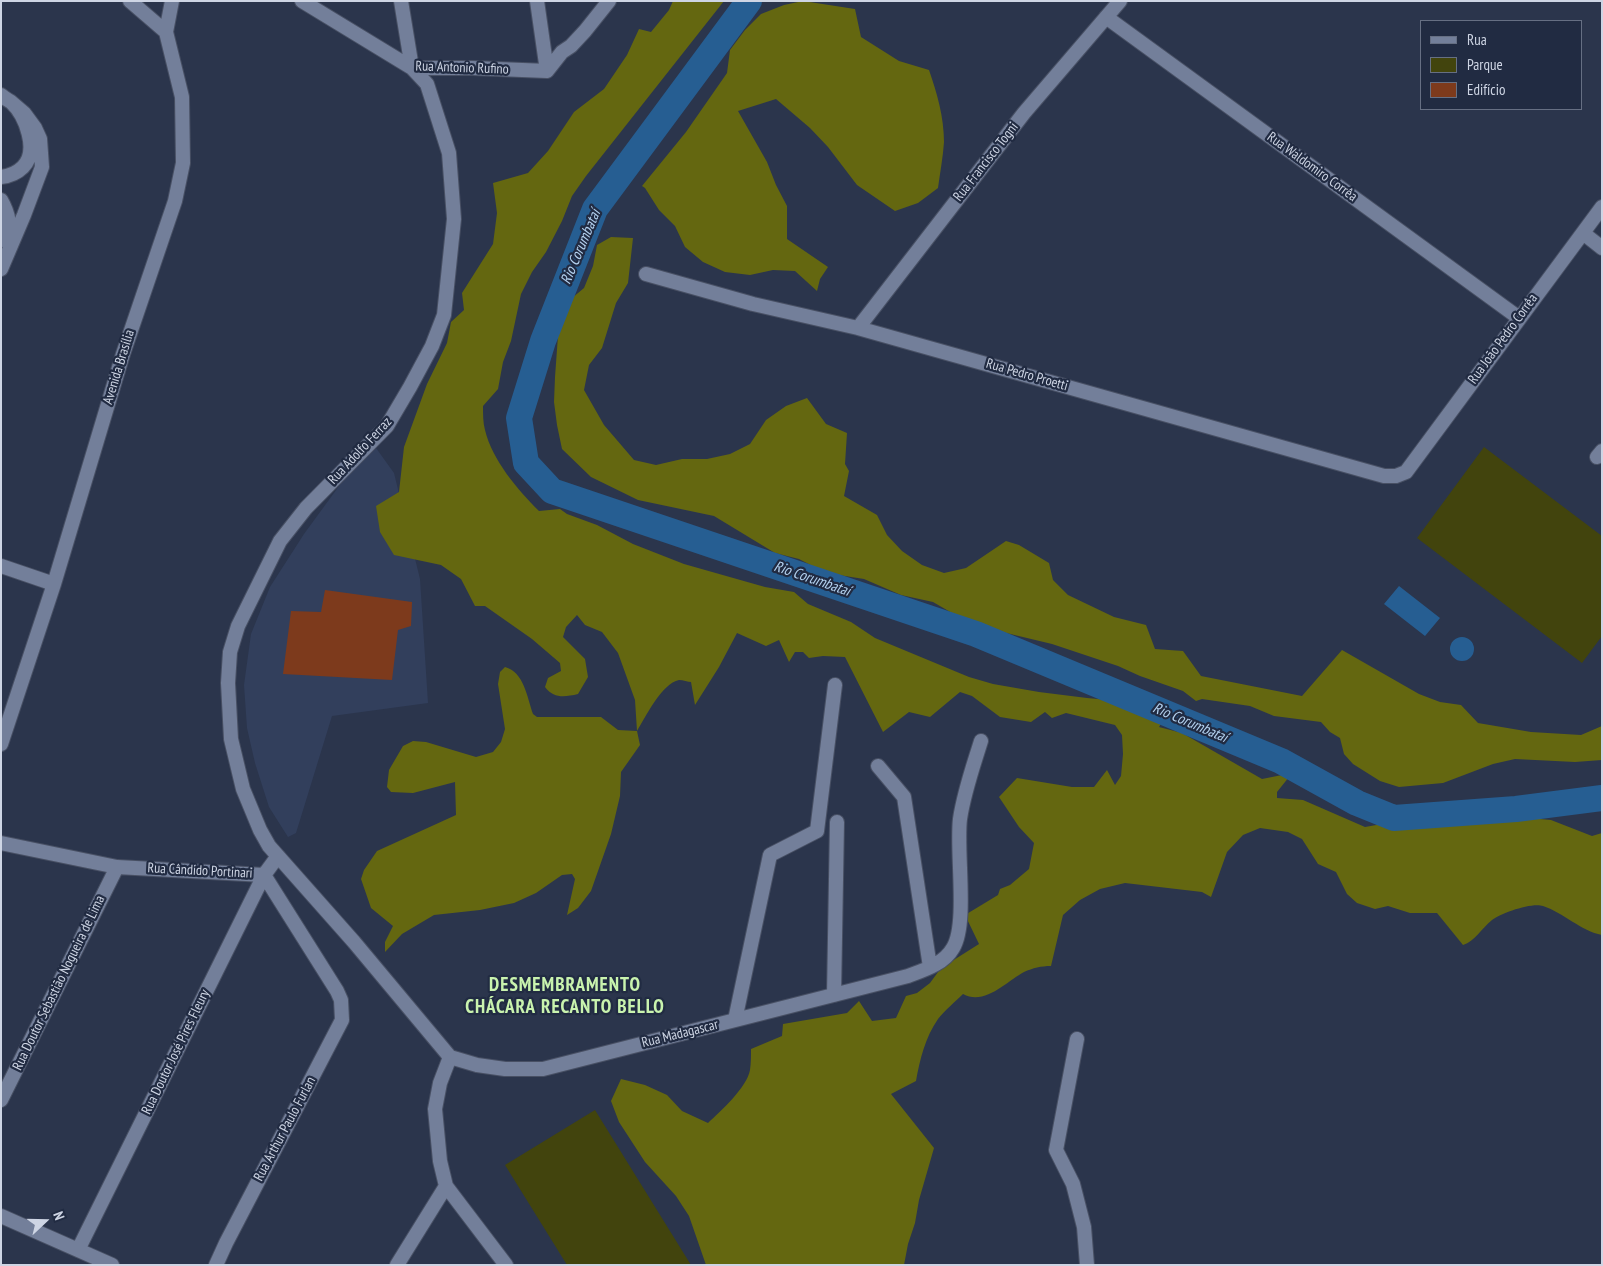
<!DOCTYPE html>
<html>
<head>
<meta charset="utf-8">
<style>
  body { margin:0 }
  #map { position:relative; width:1603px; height:1266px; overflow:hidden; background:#2b354c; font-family:"PT Sans Narrow",sans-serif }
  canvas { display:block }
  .frame { position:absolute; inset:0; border:2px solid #ced5e4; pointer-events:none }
  .legend { position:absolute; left:1420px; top:20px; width:162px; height:90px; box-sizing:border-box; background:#212b42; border:1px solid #666f83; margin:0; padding:6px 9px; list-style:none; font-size:15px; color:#ced5e4 }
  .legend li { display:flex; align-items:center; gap:10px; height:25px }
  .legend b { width:25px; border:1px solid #666f83 }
  .north { position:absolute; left:20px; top:1196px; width:50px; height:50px; -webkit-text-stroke:4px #212b42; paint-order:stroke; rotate:69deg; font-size:14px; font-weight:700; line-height:20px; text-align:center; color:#ced5e4 }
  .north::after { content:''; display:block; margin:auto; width:18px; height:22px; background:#ced5e4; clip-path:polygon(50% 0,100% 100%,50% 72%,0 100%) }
</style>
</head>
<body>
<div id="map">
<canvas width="1603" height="1266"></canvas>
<div class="frame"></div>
<ul class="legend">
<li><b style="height:6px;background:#737f9a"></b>Rua</li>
<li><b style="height:14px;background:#42440d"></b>Parque</li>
<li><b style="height:14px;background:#7d3a1c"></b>Edifício</li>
</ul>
<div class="north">N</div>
</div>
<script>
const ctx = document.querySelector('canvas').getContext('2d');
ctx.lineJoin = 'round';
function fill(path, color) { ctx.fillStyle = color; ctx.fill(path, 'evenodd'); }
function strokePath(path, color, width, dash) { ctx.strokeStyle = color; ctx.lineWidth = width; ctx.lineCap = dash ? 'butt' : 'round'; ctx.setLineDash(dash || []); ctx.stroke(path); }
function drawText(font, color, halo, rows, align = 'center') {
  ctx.font = font + ' "PT Sans Narrow",sans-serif'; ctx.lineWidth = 4.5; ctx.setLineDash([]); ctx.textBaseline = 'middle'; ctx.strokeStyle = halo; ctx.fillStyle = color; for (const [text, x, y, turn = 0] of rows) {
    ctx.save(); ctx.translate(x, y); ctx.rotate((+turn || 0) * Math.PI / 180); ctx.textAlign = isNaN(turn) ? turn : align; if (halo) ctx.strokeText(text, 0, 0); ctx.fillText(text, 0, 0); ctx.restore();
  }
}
fill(new Path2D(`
  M 376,448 L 394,473 L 420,579 L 428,703 L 332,716 L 296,833 L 288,837 L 269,807 L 255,763 L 247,728 L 244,685 L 251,634 L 270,587 L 304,534 L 342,482 Z`), '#323f5c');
fill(new Path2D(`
  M 1484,447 L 1602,536 L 1602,636 L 1582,663 L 1417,538 Z
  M 595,1110 L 691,1265 L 567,1265 L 505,1165 Z`), '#42440d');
fill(new Path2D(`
  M 673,1 L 724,1 L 586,176 L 572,196 L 562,221 L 546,252 L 532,272 L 521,294 L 511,341 L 503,362 L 498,389 L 483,406 C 483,414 483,423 485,430 C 492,460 518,490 539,511 L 560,509 L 567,514 L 597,525 L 633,544 L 684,564 L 765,587 L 794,592 L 808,604 L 851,622 L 875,638 L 969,677 L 993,684 L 1039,692 L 1087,698 L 1109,700 L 1131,710 L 1164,719 L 1159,727 L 1182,733 L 1262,779 L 1287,774 L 1289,777 L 1277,792 L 1277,798 L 1303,800 L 1365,827 L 1382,824 L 1426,827 L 1469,817 L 1506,816 L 1551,820 L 1592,836 L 1602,833 L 1602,935 C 1581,931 1564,913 1543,906 C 1532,902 1501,913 1492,920 C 1481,929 1475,941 1463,945 L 1437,913 L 1410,913 L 1388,906 L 1375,909 L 1357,903 L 1347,894 L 1336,872 L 1318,864 L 1302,839 L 1288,832 L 1260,828 L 1243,835 L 1227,852 L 1211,897 L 1202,892 L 1125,883 L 1100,889 L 1080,900 L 1063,915 L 1051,966 C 1041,966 1033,968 1024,972 C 1007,981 985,1006 963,994 C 955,1002 945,1010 938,1019 C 925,1038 920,1059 916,1081 L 891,1094 L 934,1148 L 919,1200 L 915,1223 L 908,1244 L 904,1265 L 706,1265 L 689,1216 L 676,1196 L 645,1162 L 619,1122 L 611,1101 L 621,1079 L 645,1085 L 667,1095 L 682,1111 L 708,1123 C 721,1111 747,1087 750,1070 C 751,1063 751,1056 751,1049 L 782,1036 L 783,1024 L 847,1013 L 859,1001 L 872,1021 L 896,1018 L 906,996 L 917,993 L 930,983 L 941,968 L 979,944 L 965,915 L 998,895 L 1000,889 L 1010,885 L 1029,869 L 1034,843 L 1019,827 L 999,797 L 1017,778 L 1072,787 L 1094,787 L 1107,770 L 1115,785 L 1121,776 L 1123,754 L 1122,735 L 1115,725 L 1066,713 L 1052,718 L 1045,712 L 1031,722 L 1000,717 L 972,696 L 960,692 L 930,717 L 909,712 L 883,732 L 845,657 L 823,656 L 809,658 L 803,652 L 795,652 L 789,662 L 779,640 L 766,646 L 737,633 L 719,667 L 695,705 L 691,682 C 688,682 683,680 679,680 C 662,683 645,718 637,731 L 640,745 L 621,772 L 620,796 L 611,834 L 591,891 L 578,908 L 567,915 L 575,879 L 572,874 L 562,875 L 536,893 L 514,903 L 480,910 L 434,915 L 402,934 L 385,952 L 385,942 L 393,926 L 371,908 L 361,879 L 364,870 L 377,851 L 456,815 L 455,782 L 413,793 L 391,792 L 387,787 L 389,770 L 403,746 L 413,741 L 426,742 L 476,757 L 493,752 L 501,742 L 505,729 L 498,684 L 500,672 L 505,667 C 524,672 527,697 533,714 L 537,717 L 601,717 L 618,730 L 637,731 L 635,700 L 618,653 L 602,632 L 585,625 L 577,615 L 566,627 L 563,637 L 585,659 L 588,677 L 578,694 C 565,697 554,699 545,687 L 548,678 L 561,671 L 560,663 L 532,639 L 485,606 L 475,606 L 461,579 L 441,565 L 394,555 L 380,532 L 376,506 L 399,492 L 404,447 L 427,384 L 447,343 L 451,322 L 464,310 L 462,293 L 493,244 L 497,213 L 493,183 L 528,173 L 548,151 L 574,112 L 604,89 L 627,55 L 639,29 L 651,32 L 669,10 Z
  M 803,1 L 855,9 L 861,37 L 899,61 L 929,70 C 937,93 944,117 944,142 C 943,157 940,173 938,188 L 918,203 L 895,211 L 857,185 L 828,147 L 810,128 L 776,99 L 738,111 L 767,162 L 776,185 L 787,206 L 787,239 L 828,267 L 820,279 L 817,291 L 795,271 L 773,270 L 750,275 L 725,272 L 703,262 L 685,247 L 675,226 L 659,210 L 645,188 L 642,186 L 686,132 L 727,73 L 730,50 L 745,30 L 761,14 L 784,5 Z
  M 611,237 L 633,238 L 628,283 L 616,303 L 602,348 L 589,365 L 584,390 L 604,425 L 634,460 L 656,465 L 682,459 L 707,459 L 730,454 L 750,444 L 766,420 L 786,406 L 807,398 L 826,424 L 847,433 L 845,464 L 849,471 L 844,496 L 877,515 L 887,535 L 902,551 L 922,565 L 944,573 L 966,568 L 1006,541 L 1019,545 L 1049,563 L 1053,580 L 1068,595 L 1114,617 L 1146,625 L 1155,649 L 1183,651 L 1201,676 L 1302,696 L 1342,650 L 1419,694 L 1440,702 L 1461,705 L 1478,723 L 1531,732 L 1581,735 L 1602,726 L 1602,760 L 1575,762 L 1515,759 L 1493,764 L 1443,783 L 1399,787 L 1380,781 L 1353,764 L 1344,754 L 1340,738 L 1330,732 L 1321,722 L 1274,716 L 1250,706 L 1202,699 L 1196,701 L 1183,691 L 1140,676 L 1118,666 L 1052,644 L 1002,632 L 952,613 L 933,602 L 901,595 L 864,579 L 826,573 L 799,559 L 775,553 L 714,516 L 638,500 L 591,477 L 562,449 L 557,425 L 554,402 L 555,377 L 560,308 L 584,288 L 593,266 L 597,245 Z`), '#646710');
fill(new Path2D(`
  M 1399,586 L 1440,618 L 1425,636 L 1384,604 Z
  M1450 649a12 12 0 1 1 24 0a12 12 0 1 1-24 0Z`), '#265e92');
strokePath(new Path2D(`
  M 749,1 L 595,209 L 543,341 L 519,418 L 526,463 L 552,491 L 976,634 L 1281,761 L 1357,803 L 1394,818 L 1516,809 L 1602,798`), '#265e92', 26);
fill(new Path2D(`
  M 325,590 L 412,602 L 411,626 L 398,630 L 392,680 L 283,674 L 291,611 L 321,612 Z`), '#7d3a1c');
const minor = new Path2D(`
  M 302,1 L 412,68 L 473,68 L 547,71 L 562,52 L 571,46 L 585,31 L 609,1
  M 401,1 L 412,68 L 427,84 L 449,153 L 454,219 L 444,315 L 432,346 L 410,387 L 387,426 L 306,508 L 280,541 L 238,626 L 230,652 L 228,683 L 231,739 L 243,789 L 260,830 L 269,846 L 354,942 L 450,1057 L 477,1065 L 505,1069 L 543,1069 L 908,976 C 924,970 944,964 953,948 C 968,924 956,851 960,819 C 964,792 973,767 981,741
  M 537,1 L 547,71
  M 1106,17 L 1519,318
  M 166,32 L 172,1
  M 1,95 C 4,98 8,100 11,102 C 26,116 39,151 23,167 C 17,173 10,176 1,177
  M 1,200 C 9,214 11,226 7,242
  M 1583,233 L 1602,248
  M 1,269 L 24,215 L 42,167 L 40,139 L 35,128 L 24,113 L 10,101
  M 646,274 L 753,304 L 858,328 L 1384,476 L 1396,476 L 1406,472 L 1602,207
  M 858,328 L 1024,113 L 1120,1
  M 1597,457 L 1602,451
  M 1,566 L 54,584
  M 1,744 L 54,584 L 123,354 L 175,201 L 183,163 L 182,97 L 166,32 L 130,1
  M 878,766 L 904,797 L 930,967
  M 1,843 L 117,867 L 264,875
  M 834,995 L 837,822
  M 735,1020 L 770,855 L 817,831 L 835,685
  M 1077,1039 L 1056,1150 L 1073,1184 L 1084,1227 L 1087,1265
  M 450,1057 L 440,1083 L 435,1109 L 440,1161 L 446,1186 L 506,1265
  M 1,1100 L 117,867
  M 1,1216 L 112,1265
  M 78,1250 L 264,875 L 278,856
  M 216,1265 L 226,1243 L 342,1020 L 341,1000 L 337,991 L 264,875
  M 397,1265 L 446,1186`);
strokePath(minor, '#485064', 16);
strokePath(minor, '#737f9a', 14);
drawText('14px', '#ced5e4', '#212b42', [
  ["Rua Antonio Rufino",462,68,2],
  ["Rua Francisco Togni",986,162,-52],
  ["Rua Waldomiro Corrêa",1312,167,36],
  ["Rua João Pedro Corrêa",1503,339,-54],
  ["Avenida Brasília",119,367,-73],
  ["Rua Pedro Proetti",1027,375,16],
  ["Rua Adolfo Ferraz",360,451,-47],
  ["Rua Cândido Portinari",200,871,3],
  ["Rua Doutor Sebastião Nogueira de Lima",59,983,-64],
  ["Rua Madagascar",680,1034,-14],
  ["Rua Doutor José Pires Fleury",176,1052,-64],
  ["Rua Arthur Paulo Furlan",285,1129,-62]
]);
drawText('italic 15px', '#b3d1ef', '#212b42', [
  ["Rio Corumbataí",581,247,-67],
  ["Rio Corumbataí",812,579,19],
  ["Rio Corumbataí",1190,723,23]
]);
ctx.letterSpacing = '1px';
drawText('bold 19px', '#c9f3ae', '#212b42', [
  ["DESMEMBRAMENTO",565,986],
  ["CHÁCARA RECANTO BELLO",565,1008]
]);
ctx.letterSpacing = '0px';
</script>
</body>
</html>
